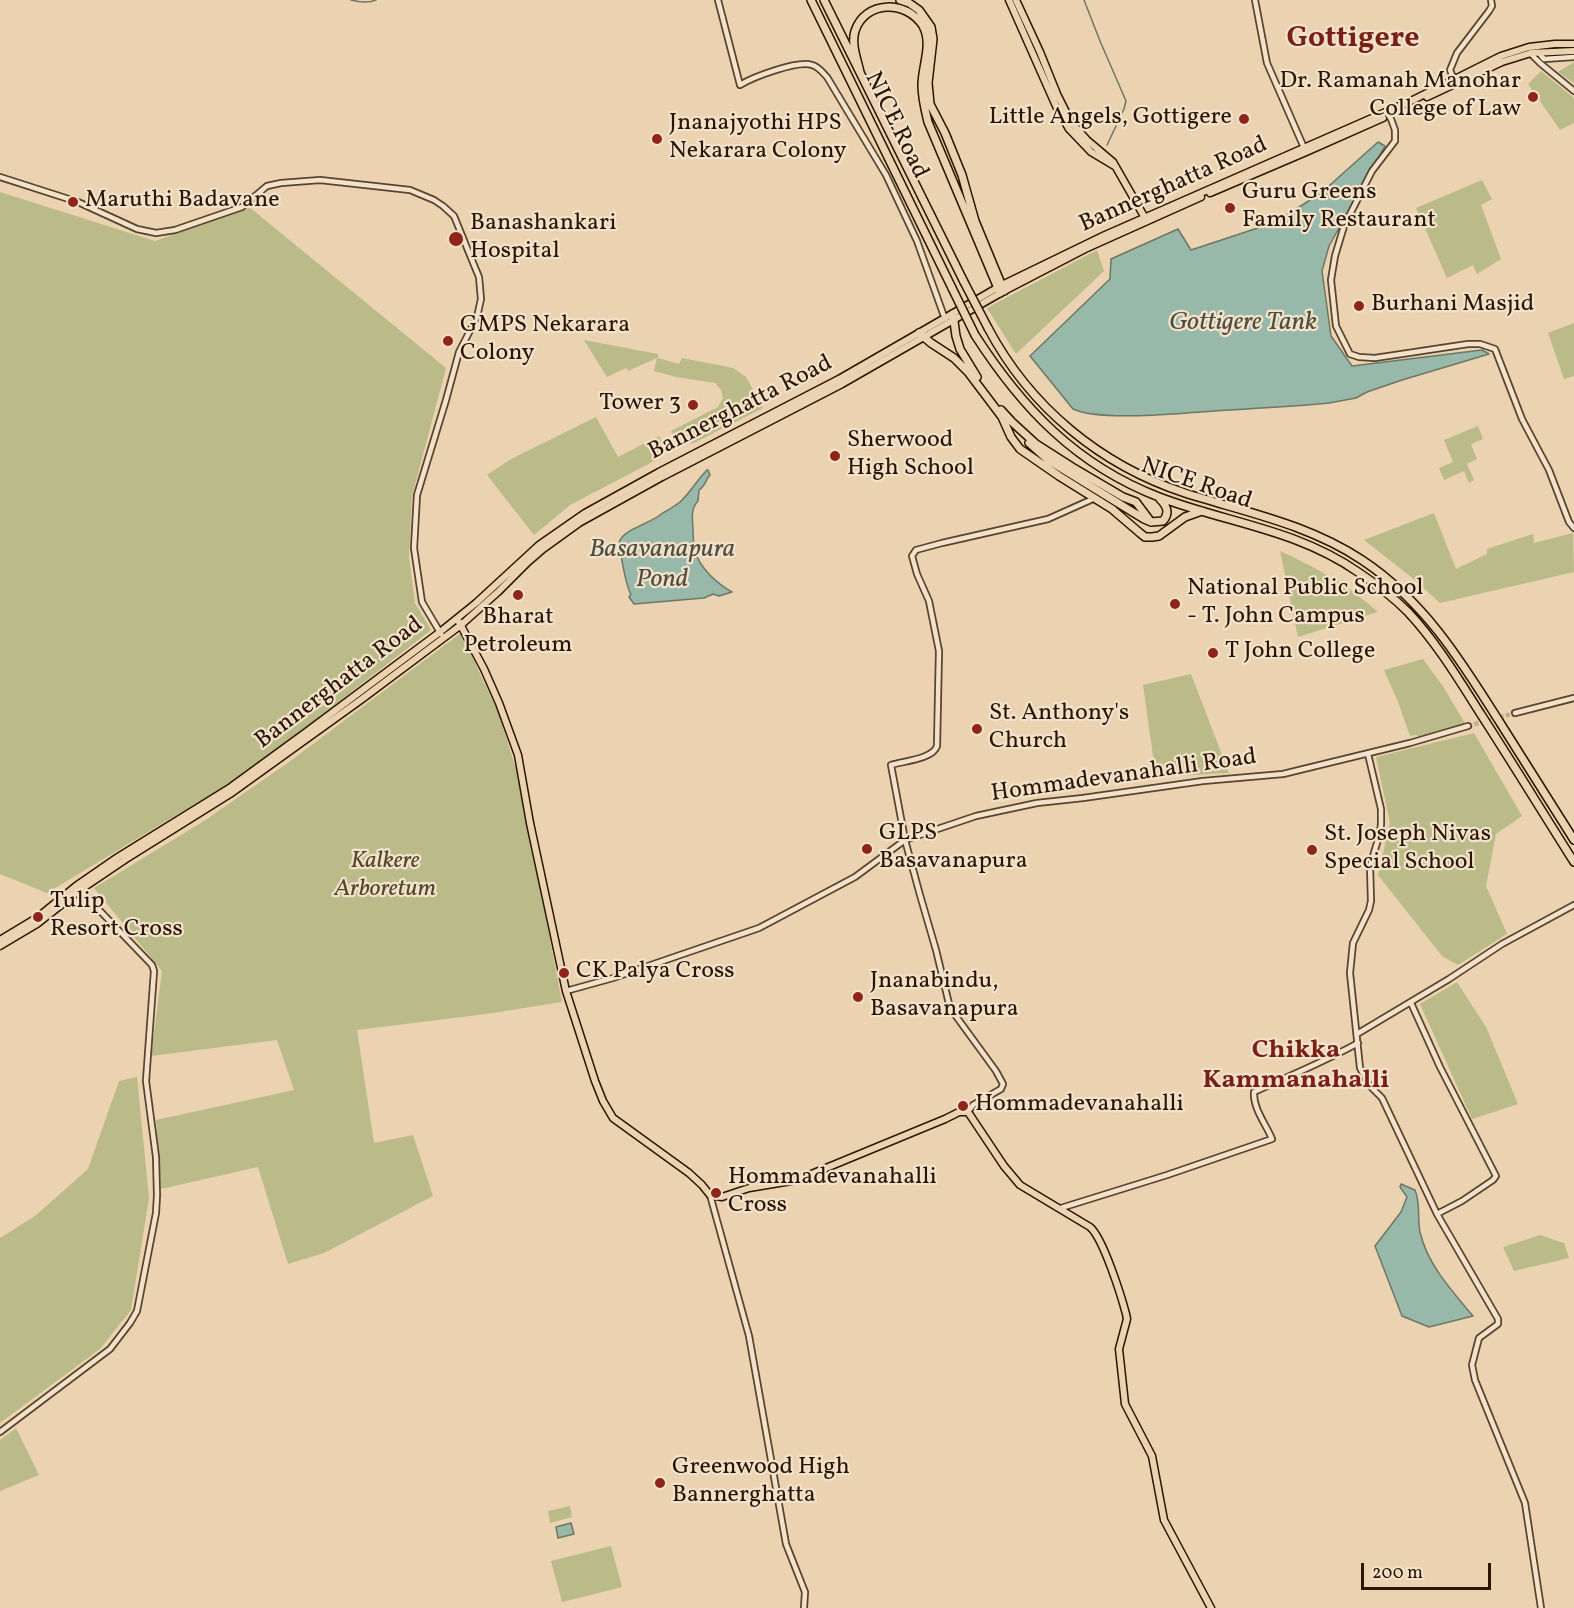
<!DOCTYPE html>
<html>
<head>
<meta charset="utf-8">
<style>
  body { margin:0 }
  #map { position:relative; width:1574px; height:1608px; overflow:hidden; background:#ebd2b0; font-family:Vollkorn,serif }
  canvas { display:block }
  .scale { position:absolute; left:1361px; top:1563px; width:130px; height:27px; box-sizing:border-box; border:3px solid #291500; border-top:0; padding-left:8px; font-size:18px; line-height:21px; white-space:nowrap; color:#291500; -webkit-text-stroke:4px #f2e2cc; paint-order:stroke }
</style>
</head>
<body>
<div id="map">
<canvas width="1574" height="1608"></canvas>
<div class="scale">200 m</div>
</div>
<script>
const ctx = document.querySelector('canvas').getContext('2d');
ctx.lineJoin = 'round';
function fill(path, color) { ctx.fillStyle = color; ctx.fill(path, 'evenodd'); }
function strokePath(path, color, width, dash) { ctx.strokeStyle = color; ctx.lineWidth = width; ctx.lineCap = dash ? 'butt' : 'round'; ctx.setLineDash(dash || []); ctx.stroke(path); }
function drawText(font, color, halo, rows, align = 'center') {
  ctx.font = font + ' Vollkorn,serif'; ctx.lineWidth = 4.5; ctx.setLineDash([]); ctx.textBaseline = 'middle'; ctx.strokeStyle = halo; ctx.fillStyle = color; for (const [text, x, y, turn = 0] of rows) {
    ctx.save(); ctx.translate(x, y); ctx.rotate((+turn || 0) * Math.PI / 180); ctx.textAlign = isNaN(turn) ? turn : align; if (halo) ctx.strokeText(text, 0, 0); ctx.fillText(text, 0, 0); ctx.restore();
  }
}
fill(new Path2D(`
  M 1574,62 L 1574,83 L 1558,72 Z
  M 1541,71 L 1574,98 L 1574,123 L 1560,130 L 1528,84 Z
  M 1482,180 L 1492,199 L 1481,205 L 1501,259 L 1477,274 L 1473,265 L 1447,278 L 1416,208 Z
  M 0,192 L 155,241 L 249,207 L 446,368 L 412,496 L 409,557 L 415,603 L 431,630 L 251,770 L 47,893 L 0,874 Z
  M 1097,250 L 1104,271 L 1016,354 L 987,308 Z
  M 1574,323 L 1574,376 L 1564,379 L 1548,333 Z
  M 584,340 L 658,354 L 658,358 L 679,364 L 682,358 L 733,368 L 746,377 L 763,408 L 694,443 L 678,444 L 671,431 L 718,407 L 723,398 L 721,390 L 715,383 L 676,377 L 654,371 L 657,358 L 628,371 L 626,368 L 607,377 Z
  M 596,417 L 618,457 L 659,436 L 666,450 L 660,454 L 656,460 L 570,505 L 534,535 L 487,475 L 511,459 Z
  M 1478,426 L 1483,439 L 1471,444 L 1477,459 L 1467,464 L 1474,480 L 1469,483 L 1464,471 L 1444,480 L 1439,468 L 1453,462 L 1444,440 Z
  M 1434,513 L 1456,569 L 1487,554 L 1487,549 L 1533,534 L 1534,543 L 1573,533 L 1574,572 L 1440,603 L 1410,576 L 1364,540 Z
  M 1280,551 C 1316,567 1349,586 1378,612 L 1298,637 Z
  M 461,633 L 498,712 L 518,775 L 562,1002 L 486,1014 L 357,1030 L 374,1143 L 413,1135 L 433,1196 L 324,1253 L 288,1264 L 258,1167 L 161,1189 L 156,1120 L 294,1090 L 277,1040 L 151,1056 L 162,971 L 94,888 L 204,821 L 289,762 Z
  M 1423,659 L 1444,688 L 1466,725 L 1421,739 L 1416,735 L 1410,736 L 1398,702 L 1384,670 Z
  M 1191,674 L 1229,773 L 1156,777 L 1143,685 Z
  M 1474,733 L 1522,816 L 1496,834 L 1486,886 L 1507,934 L 1458,965 L 1442,956 L 1378,875 L 1390,823 L 1376,757 Z
  M 1457,982 L 1486,1027 L 1518,1104 L 1472,1119 L 1420,1004 Z
  M 137,1077 L 149,1198 L 131,1310 L 100,1349 L 0,1423 L 0,1238 L 35,1216 L 88,1169 L 119,1081 Z
  M 1540,1235 L 1564,1243 L 1569,1258 L 1514,1271 L 1503,1247 Z
  M 16,1428 L 39,1475 L 0,1491 L 0,1440 Z
  M 570,1506 L 572,1517 L 550,1523 L 548,1511 Z
  M 611,1546 L 622,1587 L 562,1602 L 551,1561 Z`), '#babb89');
const water = new Path2D(`
  M 1378,142 L 1385,146 L 1329,246 L 1322,271 L 1331,336 L 1352,366 L 1482,350 L 1489,354 L 1402,380 L 1367,392 L 1356,398 L 1329,403 C 1286,407 1243,409 1200,412 C 1169,414 1099,421 1073,409 L 1030,356 L 1110,279 L 1111,259 L 1178,229 L 1191,250 L 1276,222 L 1321,193 Z
  M 707,470 L 708,470 L 710,475 C 706,479 706,485 699,490 L 698,501 C 691,508 692,518 693,528 C 693,535 693,544 695,551 C 700,569 718,584 732,592 L 719,596 L 713,594 L 704,598 L 634,604 L 629,597 L 631,594 C 627,590 618,545 620,540 C 626,529 650,523 660,515 C 666,511 674,507 680,502 C 690,493 697,480 707,470 Z
  M 1401,1184 L 1415,1190 C 1421,1204 1417,1218 1420,1232 C 1427,1264 1452,1291 1473,1316 L 1429,1327 L 1402,1316 L 1375,1246 L 1401,1212 L 1407,1197 L 1400,1187 Z
  M 571,1523 L 574,1534 L 558,1538 L 556,1527 Z`);
fill(water, '#98b8aa');
strokePath(water, '#6c7766', 1.5);
strokePath(new Path2D(`
  M 351,0 C 359,2 369,3 376,0
  M 1084,0 L 1100,41 L 1126,101 L 1124,109 L 1107,145`), '#6c7766', 1.5);
strokePath(new Path2D(`
  M 1468,726 L 1515,713`), '#c4ac8d', 4.5, [4.5, 2]);
const minor = new Path2D(`
  M 718,0 L 740,85 C 753,77 798,60 812,65 C 818,66 823,73 827,77 L 886,175 L 917,241 L 945,319
  M 1255,0 L 1267,63 L 1305,150
  M 1538,52 L 1544,59 L 1574,57
  M 1530,53 L 1540,63 L 1574,91
  M 1454,80 L 1450,70 L 1457,53 L 1489,11 L 1492,6 L 1491,0
  M 1386,112 L 1391,119 L 1395,130 L 1395,141 L 1372,171 L 1344,226 L 1335,256 L 1331,280 L 1336,326 L 1350,354 L 1359,357 L 1375,358 L 1468,344 L 1480,344 L 1495,349 L 1522,419 L 1549,470 L 1569,522 L 1574,528
  M 0,177 L 78,202 L 137,229 L 156,233 L 175,230 L 242,207 L 267,186 L 281,183 L 320,180 L 410,190 L 434,200 L 443,206 L 454,216 L 474,265 L 479,277 L 481,299 L 477,317 L 459,352 L 446,400 L 417,495 L 414,548 L 422,602 L 441,634
  M 1515,713 L 1574,698
  M 1368,754 L 1381,809 L 1381,824 L 1380,833 L 1370,866 L 1371,901 L 1369,910 L 1353,943 L 1350,973 L 1360,1068 L 1369,1085 L 1382,1098 L 1437,1214 L 1498,1319 L 1498,1324 L 1479,1338 L 1472,1365 L 1475,1380 L 1525,1503 L 1541,1608
  M 566,991 L 613,978 L 759,928 L 855,877 L 905,840 L 976,816 L 1037,803 L 1083,798 L 1203,781 L 1283,774 L 1410,743 L 1468,726
  M 1411,1003 L 1440,1067 L 1496,1176 L 1493,1180 L 1462,1201 L 1437,1214
  M 1357,1034 L 1449,979 L 1502,944 L 1574,905
  M 968,1112 L 973,1105 L 1001,1089 L 1003,1084 L 996,1071 L 950,1008 L 936,950 L 920,895 L 905,840 L 891,765 C 904,761 933,759 937,746 L 939,651 L 929,601 L 917,574 L 912,556 L 916,550 L 942,543 L 1048,519 L 1095,498
  M 710,1195 L 749,1336 L 786,1544 L 805,1592 L 804,1608
  M 1061,1208 L 1167,1175 L 1272,1139 C 1266,1124 1253,1109 1254,1092 C 1289,1076 1324,1062 1358,1043
  M 0,1432 L 110,1349 L 130,1323 L 137,1311 L 156,1213 L 157,1195 L 156,1157 L 146,1081 L 154,971 L 152,965 L 78,888`);
const major = new Path2D(`
  M 1009,0 L 1056,106 L 1069,129 L 1091,152 L 1116,167
  M 1016,0 L 1040,52 L 1057,94 L 1071,122 L 1087,140 L 1113,162 L 1145,218
  M 1427,97 L 1502,62 L 1531,53 L 1574,51
  M 1210,193 L 1306,152 L 1383,118
  M 459,622 L 484,669 L 499,703 L 518,755 L 530,823 L 566,991 L 595,1081 L 603,1101 L 613,1118 L 689,1173 L 702,1185 L 710,1195 L 722,1197 L 749,1188 L 797,1180 L 945,1119 L 959,1112 L 968,1112 L 1004,1166 L 1020,1185 L 1090,1227 C 1103,1238 1121,1295 1126,1314 L 1127,1319 L 1119,1349 L 1125,1404 L 1152,1456 L 1164,1520 L 1211,1608
  M 0,940 L 38,917 L 76,886 L 118,857 L 231,787 L 305,733 L 440,632 L 476,603 L 539,545 L 585,513 L 659,472 L 839,379 L 1002,285 L 1105,235 L 1413,100 L 1501,56 L 1529,47 L 1555,44 L 1574,44
  M 0,946 L 37,924 L 80,890 L 126,859 L 230,794 L 362,699 L 461,625 L 498,592 L 528,562 L 543,549 L 579,523 L 662,477 L 842,384 L 1004,291 L 1085,249 L 1201,197`);
const highway = new Path2D(`
  M 811,0 L 952,288
  M 824,0 L 964,282
  M 900,0 L 909,3 L 919,10 L 931,27 L 933,39 L 928,83 L 930,104 L 945,133 L 962,175 L 975,221 L 1004,291
  M 860,72 C 857,59 851,44 855,31 C 865,0 907,0 923,26 C 933,44 922,66 922,85 C 922,98 925,110 928,122 L 1000,293
  M 953,314 L 956,336 L 960,349 L 977,377
  M 988,328 C 1030,407 1100,465 1185,493 C 1245,512 1308,524 1362,560 C 1424,601 1460,659 1499,721 C 1524,760 1549,800 1574,840
  M 919,333 L 931,343 L 954,358 L 968,372 L 1002,417 L 1011,437 L 1020,449 L 1059,476 L 1112,509 L 1140,533 L 1145,537 L 1152,537 L 1159,536 L 1185,517 L 1202,511
  M 975,335 C 1022,408 1076,465 1159,497 C 1227,523 1296,529 1358,572 C 1376,584 1393,597 1408,612 C 1437,643 1459,680 1482,716 C 1513,764 1543,813 1574,862
  M 1001,410 L 1012,422 L 1036,444 L 1072,467 L 1123,497 L 1136,502 L 1151,522
  M 1029,443 L 1048,460 L 1144,519 L 1151,522 L 1163,521 C 1170,513 1167,506 1160,499`);
strokePath(minor, '#5a442c', 8);
strokePath(major, '#291500', 9);
strokePath(highway, '#291500', 10);
strokePath(minor, '#f2e2cc', 4.5);
strokePath(major, '#ebd2b0', 6);
strokePath(highway, '#ebd2b0', 7);
const highwayBridge = new Path2D(`
  M 964,282 L 988,328
  M 952,288 L 975,335`);
strokePath(highwayBridge, '#291500', 10, []);
strokePath(highwayBridge, '#ebd2b0', 7);
for (const [x, y, r, color] of [
  [1533,97,6,"#8f2418"],
  [1244,119,6,"#8f2418"],
  [657,139,6,"#8f2418"],
  [73,202,6,"#8f2418"],
  [1230,208,6,"#8f2418"],
  [456,239,8,"#8f2418"],
  [1359,306,6,"#8f2418"],
  [448,341,6,"#8f2418"],
  [693,405,6,"#8f2418"],
  [835,456,6,"#8f2418"],
  [518,595,6,"#8f2418"],
  [1175,604,6,"#8f2418"],
  [1213,653,6,"#8f2418"],
  [977,729,6,"#8f2418"],
  [867,849,6,"#8f2418"],
  [1312,850,6,"#8f2418"],
  [38,917,6,"#8f2418"],
  [564,973,6,"#8f2418"],
  [858,997,6,"#8f2418"],
  [963,1106,6,"#8f2418"],
  [716,1193,6,"#8f2418"],
  [660,1483,6,"#8f2418"]
]) { const dot = new Path2D(); dot.arc(x, y, r, 0, 2 * Math.PI); ctx.fillStyle = color; ctx.fill(dot); strokePath(dot, '#f2e2cc', 2); }
drawText('24px', '#291500', '#f2e2cc', [
  ["Dr. Ramanah Manohar",1521,83,"right"],
  ["College of Law",1521,111,"right"],
  ["Little Angels, Gottigere",1232,119,"right"],
  ["Jnanajyothi HPS",669,125],
  ["Nekarara Colony",669,153],
  ["Guru Greens",1242,194],
  ["Family Restaurant",1242,222],
  ["Maruthi Badavane",85,202],
  ["Banashankari",470,225],
  ["Hospital",470,253],
  ["Burhani Masjid",1371,306],
  ["GMPS Nekarara",460,327],
  ["Colony",460,355],
  ["Tower 3",681,405,"right"],
  ["Sherwood",847,442],
  ["High School",847,470],
  ["National Public School",1187,590],
  ["- T. John Campus",1187,618],
  ["Bharat",518,619,"center"],
  ["Petroleum",518,647,"center"],
  ["T John College",1225,653],
  ["St. Anthony's",989,715],
  ["Church",989,743],
  ["GLPS",879,835],
  ["Basavanapura",879,863],
  ["St. Joseph Nivas",1324,836],
  ["Special School",1324,864],
  ["Tulip",50,903],
  ["Resort Cross",50,931],
  ["CK Palya Cross",576,973],
  ["Jnanabindu,",870,983],
  ["Basavanapura",870,1011],
  ["Hommadevanahalli",975,1106],
  ["Hommadevanahalli",728,1179],
  ["Cross",728,1207],
  ["Greenwood High",672,1469],
  ["Bannerghatta",672,1497]
], 'left');
drawText('24px', '#291500', '#f2e2cc', [
  ["NICE Road",895,126,64],
  ["Bannerghatta Road",1174,186,-24],
  ["Bannerghatta Road",741,409,-27],
  ["NICE Road",1196,485,19],
  ["Bannerghatta Road",340,684,-37],
  ["Hommadevanahalli Road",1124,777,-8]
]);
drawText('italic 24px', '#544729', '#f2e2cc', [
  ["Kalkere",385,863],
  ["Arboretum",385,891]
]);
drawText('italic 26px', '#504e3c', '#f2e2cc', [
  ["Gottigere Tank",1243,324],
  ["Basavanapura",662,551],
  ["Pond",662,581]
]);
drawText('bold 26px', '#7a1f14', '#f2e2cc', [
  ["Chikka",1296,1052],
  ["Kammanahalli",1296,1082]
]);
drawText('bold 30px', '#7a1f14', '#f2e2cc', [
  ["Gottigere",1353,40]
]);
</script>
</body>
</html>
